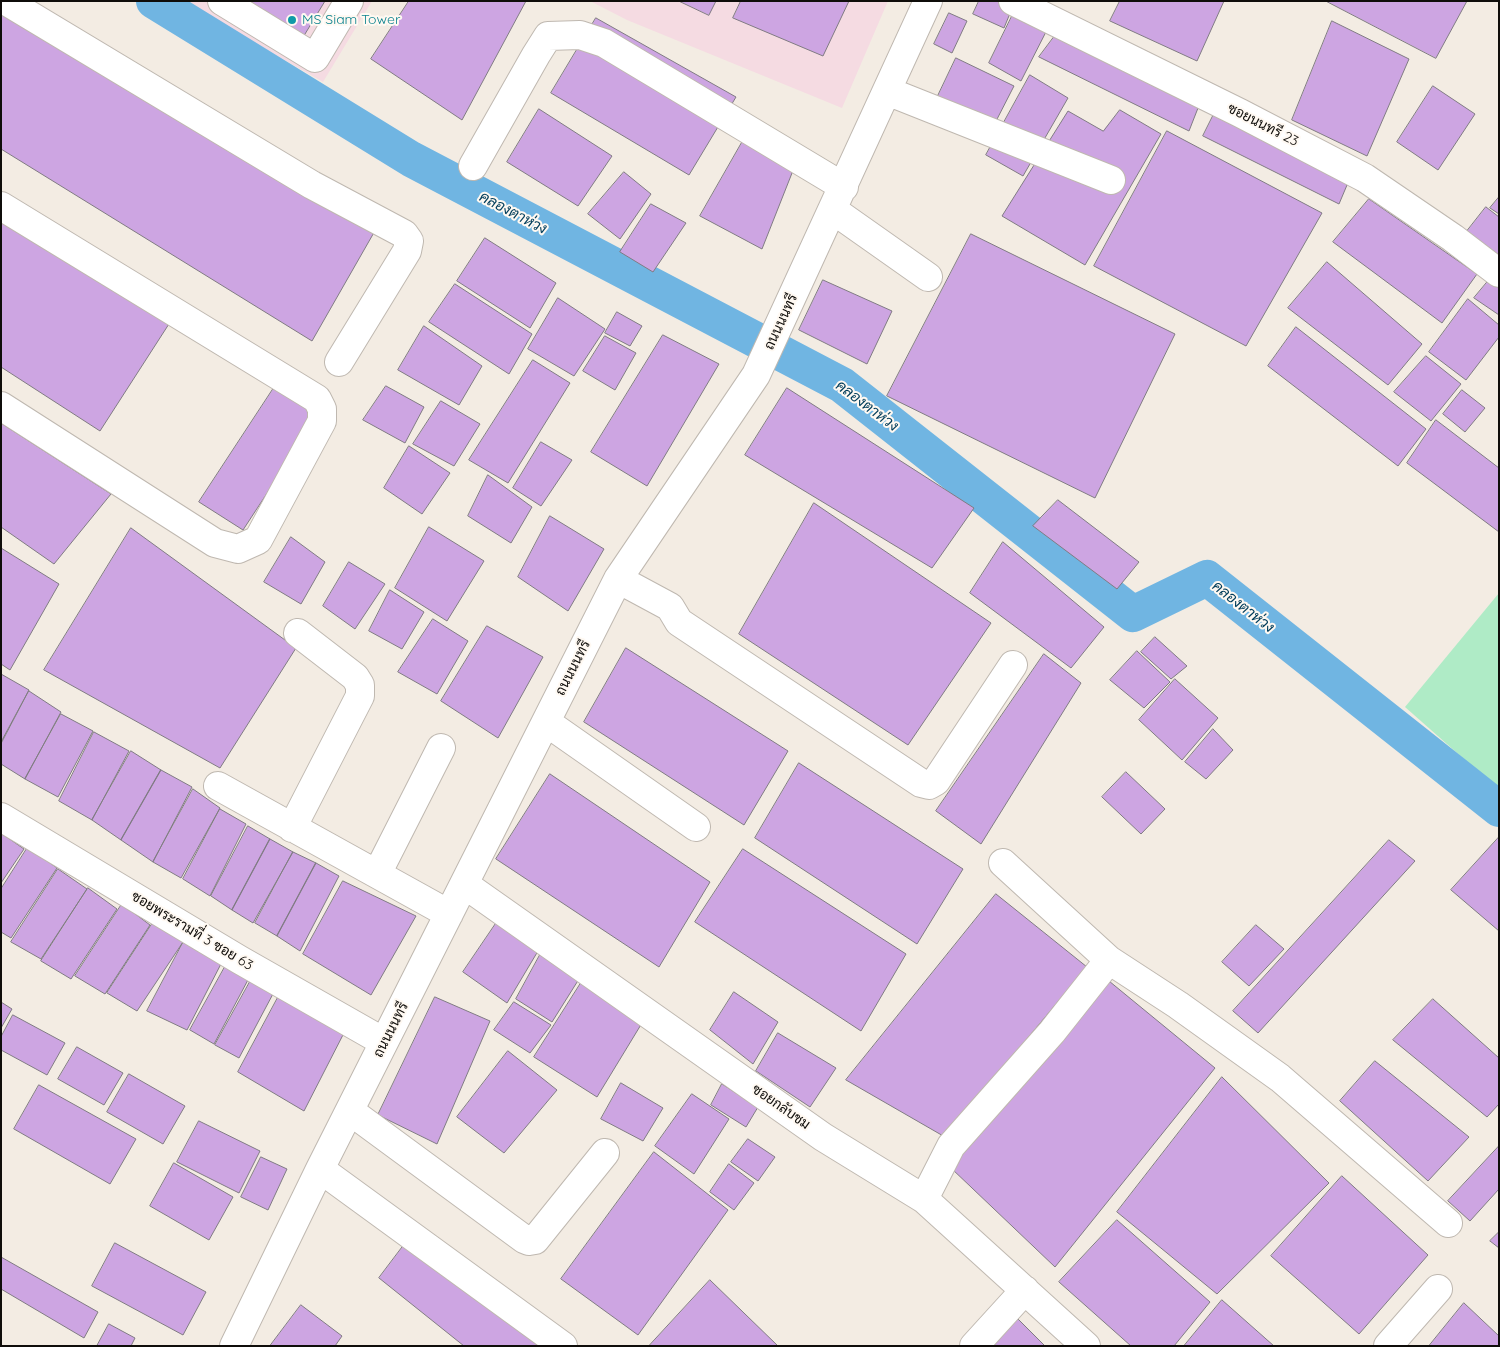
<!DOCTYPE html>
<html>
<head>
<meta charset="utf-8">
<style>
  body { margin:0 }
  #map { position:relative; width:1500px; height:1347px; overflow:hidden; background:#f3ece3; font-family:Quicksand,sans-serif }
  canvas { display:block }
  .frame { position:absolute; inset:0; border:2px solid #0f0d0a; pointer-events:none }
</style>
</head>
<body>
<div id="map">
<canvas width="1500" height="1347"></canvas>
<div class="frame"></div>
</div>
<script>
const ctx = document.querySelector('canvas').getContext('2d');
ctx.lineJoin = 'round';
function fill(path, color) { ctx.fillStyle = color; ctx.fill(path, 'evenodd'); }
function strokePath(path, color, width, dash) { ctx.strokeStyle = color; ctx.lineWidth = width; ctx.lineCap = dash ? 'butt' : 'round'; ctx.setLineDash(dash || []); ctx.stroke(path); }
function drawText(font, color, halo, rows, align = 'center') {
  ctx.font = font + ' Quicksand,Sarabun,sans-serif'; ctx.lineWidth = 4; ctx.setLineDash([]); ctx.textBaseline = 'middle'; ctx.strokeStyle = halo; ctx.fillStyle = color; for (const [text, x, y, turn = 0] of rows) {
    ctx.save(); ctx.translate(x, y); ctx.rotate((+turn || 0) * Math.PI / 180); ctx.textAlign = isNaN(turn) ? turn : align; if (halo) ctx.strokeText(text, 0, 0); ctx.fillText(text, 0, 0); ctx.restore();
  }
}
fill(new Path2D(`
  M 182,1 L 372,1 L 323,82 Z
  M 590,1 L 888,1 L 842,108 L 627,20 Z`), '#f5dbe2');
fill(new Path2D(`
  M 1499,593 L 1499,790 L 1405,707 Z`), '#afebc6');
strokePath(new Path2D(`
  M 154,1 L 411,159 L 842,385 L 1133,614 L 1207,578 L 1499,809`), '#70b5e2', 36);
const building = new Path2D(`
  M 1,1 L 380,222 L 312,341 L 1,149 Z
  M 240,1 L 325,1 L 302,39 Z
  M 409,1 L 526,1 L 462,120 L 371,59 Z
  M 679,1 L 716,1 L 709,15 Z
  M 741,1 L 849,1 L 823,56 L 733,18 Z
  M 979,1 L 1002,1 L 1013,6 L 1004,28 L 973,14 Z
  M 1120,1 L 1224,1 L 1197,61 L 1110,21 Z
  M 1326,1 L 1467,1 L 1436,58 Z
  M 1018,4 L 1052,20 L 1021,81 L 989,63 Z
  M 949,13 L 967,21 L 952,53 L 934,44 Z
  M 596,18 L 736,97 L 689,175 L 551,93 Z
  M 1332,21 L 1409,59 L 1367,156 L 1292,120 Z
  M 1063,25 L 1207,85 L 1189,131 L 1039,57 Z
  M 956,58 L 1014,86 L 994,125 L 936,100 Z
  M 1030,75 L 1068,98 L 1023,176 L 986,155 Z
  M 1433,86 L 1475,114 L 1438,170 L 1397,142 Z
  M 1225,92 L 1358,159 L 1339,204 L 1203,136 Z
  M 539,109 L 612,156 L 578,206 L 507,162 Z
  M 1120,110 L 1161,134 L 1085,265 L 1002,216 L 1068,111 L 1103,131 Z
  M 1167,131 L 1322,213 L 1246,346 L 1094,266 Z
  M 744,139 L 794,168 L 762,249 L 700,216 Z
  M 624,172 L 651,194 L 620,239 L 588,214 Z
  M 1499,197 L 1499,214 L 1490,208 Z
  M 1369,199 L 1477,274 L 1442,323 L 1333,242 Z
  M 651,204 L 686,223 L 653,272 L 620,252 Z
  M 1,206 L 176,313 L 100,431 L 1,367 Z
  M 1486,207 L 1499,217 L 1499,262 L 1464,235 Z
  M 971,234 L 1175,334 L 1095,498 L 887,396 Z
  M 485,238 L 556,283 L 530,328 L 457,281 Z
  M 1327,262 L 1422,344 L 1388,385 L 1288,308 Z
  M 1494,274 L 1499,278 L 1499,315 L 1474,298 Z
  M 823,280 L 892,311 L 867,364 L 799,330 Z
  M 455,284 L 532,334 L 509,374 L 429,322 Z
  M 558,298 L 605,329 L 574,376 L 528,349 Z
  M 1468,299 L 1499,325 L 1499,337 L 1466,380 L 1429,352 Z
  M 617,312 L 642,326 L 630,346 L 605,333 Z
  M 424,326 L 482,366 L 459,405 L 398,370 Z
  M 1296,327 L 1426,429 L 1398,466 L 1268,366 Z
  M 663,335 L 719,364 L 647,486 L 591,452 Z
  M 605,336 L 636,353 L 615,390 L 583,371 Z
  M 1426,356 L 1461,384 L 1431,421 L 1394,392 Z
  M 533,360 L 570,383 L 508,483 L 469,460 Z
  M 281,377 L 322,409 L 243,530 L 199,502 Z
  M 386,386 L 424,407 L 405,443 L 363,420 Z
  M 787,388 L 974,508 L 932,568 L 745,455 Z
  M 1462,390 L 1485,408 L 1465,432 L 1443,414 Z
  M 441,401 L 480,424 L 454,466 L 413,444 Z
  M 1436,420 L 1499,468 L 1499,532 L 1407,463 Z
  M 1,423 L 111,494 L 54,564 L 1,527 Z
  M 541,442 L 572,460 L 541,506 L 513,488 Z
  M 409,446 L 450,473 L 422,514 L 384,488 Z
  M 488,475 L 532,507 L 511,543 L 468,516 Z
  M 1058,500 L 1139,562 L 1117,589 L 1033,526 Z
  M 814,503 L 991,623 L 908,745 L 739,634 Z
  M 550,516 L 604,549 L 568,611 L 518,577 Z
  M 429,527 L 484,561 L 447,621 L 395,588 Z
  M 131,528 L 296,648 L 220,768 L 44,670 Z
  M 291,537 L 325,562 L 301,604 L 264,582 Z
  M 1003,542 L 1104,627 L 1071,668 L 970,593 Z
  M 1,548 L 59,584 L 10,670 L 1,664 Z
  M 349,562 L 385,584 L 355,629 L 323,606 Z
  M 390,590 L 424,612 L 402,649 L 369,631 Z
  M 433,619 L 468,641 L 437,694 L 398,672 Z
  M 487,626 L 543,657 L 498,738 L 441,701 Z
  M 1155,637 L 1187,666 L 1171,679 L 1141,652 Z
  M 626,648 L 788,751 L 744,825 L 584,722 Z
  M 1137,651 L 1170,682 L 1144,708 L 1110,680 Z
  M 1044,654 L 1081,683 L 981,844 L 936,811 Z
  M 1,674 L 29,690 L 1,742 Z
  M 1175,679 L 1218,718 L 1182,760 L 1139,720 Z
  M 29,691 L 61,712 L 25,779 L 1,764 L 1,744 Z
  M 61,714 L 93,731 L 58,797 L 25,779 Z
  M 1213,729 L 1233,750 L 1206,779 L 1185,762 Z
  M 94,732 L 129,751 L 92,820 L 59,801 Z
  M 131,751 L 161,770 L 121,840 L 92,820 Z
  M 799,763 L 963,869 L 917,944 L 755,838 Z
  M 161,770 L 192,787 L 153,862 L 121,840 Z
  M 1126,772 L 1165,809 L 1141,834 L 1102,797 Z
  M 550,774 L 710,882 L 659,967 L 496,859 Z
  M 193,789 L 220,808 L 181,878 L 153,862 Z
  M 220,809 L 246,824 L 210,896 L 183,879 Z
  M 248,826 L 270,839 L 232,910 L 211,896 Z
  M 1,833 L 24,849 L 1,883 Z
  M 1499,837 L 1499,931 L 1451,890 Z
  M 270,839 L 293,852 L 253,923 L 232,910 Z
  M 1389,840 L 1415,861 L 1258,1033 L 1233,1011 Z
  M 28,847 L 57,868 L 11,938 L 1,932 L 1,889 Z
  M 743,849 L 906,954 L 861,1031 L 695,922 Z
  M 293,852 L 316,863 L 277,936 L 255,923 Z
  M 316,863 L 339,876 L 300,951 L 277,936 Z
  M 58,869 L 87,889 L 41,959 L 11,942 Z
  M 343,881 L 416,916 L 371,995 L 303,954 Z
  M 88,888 L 117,909 L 71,979 L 41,961 Z
  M 996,894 L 1087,967 L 945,1137 L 846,1080 Z
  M 122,904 L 150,925 L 105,994 L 75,976 Z
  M 499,919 L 541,946 L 507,1003 L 463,972 Z
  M 154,921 L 183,942 L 137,1011 L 107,993 Z
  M 1256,925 L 1284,949 L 1249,986 L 1222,962 Z
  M 185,939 L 223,960 L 187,1030 L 147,1011 Z
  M 540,955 L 579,979 L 552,1022 L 516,999 Z
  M 226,965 L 249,978 L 214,1044 L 190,1030 Z
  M 251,980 L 274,992 L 239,1058 L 215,1045 Z
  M 1109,981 L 1215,1068 L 1055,1267 L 951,1168 Z
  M 581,983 L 642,1023 L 597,1097 L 534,1057 Z
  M 282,990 L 346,1029 L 304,1111 L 238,1072 Z
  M 734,992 L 778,1022 L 753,1064 L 710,1030 Z
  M 435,997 L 490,1021 L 437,1144 L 378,1115 Z
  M 1433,999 L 1499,1058 L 1499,1104 L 1487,1117 L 1393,1040 Z
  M 1,1002 L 12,1009 L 1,1028 Z
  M 514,1002 L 551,1025 L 530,1053 L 494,1030 Z
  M 13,1015 L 65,1043 L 47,1075 L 1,1050 L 1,1037 Z
  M 778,1033 L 836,1068 L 810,1107 L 756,1071 Z
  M 77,1047 L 123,1073 L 104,1105 L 58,1079 Z
  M 508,1051 L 557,1090 L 504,1153 L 457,1117 Z
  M 1375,1061 L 1469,1137 L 1428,1181 L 1340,1101 Z
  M 129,1074 L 185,1106 L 163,1144 L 107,1112 Z
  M 1222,1077 L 1329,1183 L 1217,1294 L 1117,1212 Z
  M 621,1083 L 663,1108 L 643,1141 L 601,1119 Z
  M 722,1084 L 758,1107 L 746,1127 L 711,1105 Z
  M 39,1085 L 136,1139 L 110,1184 L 14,1129 Z
  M 692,1094 L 729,1119 L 694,1174 L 655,1146 Z
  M 199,1121 L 260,1151 L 239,1193 L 177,1162 Z
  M 748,1139 L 775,1157 L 758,1181 L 731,1162 Z
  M 1499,1146 L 1499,1189 L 1470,1221 L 1448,1201 Z
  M 654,1152 L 728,1210 L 638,1335 L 561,1279 Z
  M 261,1157 L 287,1169 L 268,1210 L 241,1197 Z
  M 174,1163 L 233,1197 L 209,1240 L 150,1206 Z
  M 729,1164 L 754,1183 L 734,1210 L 710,1192 Z
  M 1342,1176 L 1428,1255 L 1359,1334 L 1271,1256 Z
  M 1117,1220 L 1210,1302 L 1174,1346 L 1131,1346 L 1059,1282 Z
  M 1499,1232 L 1499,1248 L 1490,1241 Z
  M 407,1241 L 539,1346 L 464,1346 L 379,1278 Z
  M 115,1243 L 206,1292 L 183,1335 L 92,1286 Z
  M 1,1257 L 98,1312 L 84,1338 L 1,1289 Z
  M 710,1280 L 778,1346 L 649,1346 Z
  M 1222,1300 L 1274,1346 L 1184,1346 Z
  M 1464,1303 L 1499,1336 L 1499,1346 L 1429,1346 Z
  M 301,1305 L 342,1336 L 335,1346 L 270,1346 Z
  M 1016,1317 L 1045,1346 L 988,1346 Z
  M 109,1324 L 135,1338 L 131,1346 L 97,1346 Z`);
fill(building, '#cda5e2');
strokePath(building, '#807b83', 1);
const minor = new Path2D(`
  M 6,1 L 312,185 L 404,234 L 409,241 L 407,251 L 339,362
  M 222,1 L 315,58 L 349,1
  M 1013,1 L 1240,113 L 1365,178 L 1453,238 L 1499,273
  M 887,91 L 1111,180
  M 473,166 L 536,55 L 548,36 L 580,35 L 604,43 L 844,187
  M 1,206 L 317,399 L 322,409 L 322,421 L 258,540 L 238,549 L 215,543 L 1,406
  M 833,210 L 928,277
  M 618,579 L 670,607 L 679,622 L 921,783 L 929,785 L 936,781 L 1013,665
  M 546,722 L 696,827
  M 218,786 L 449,914
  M 1,817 L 240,960 L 384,1042
  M 292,828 L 360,696 L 360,685 L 355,677 L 298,633
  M 1003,863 L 1109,960
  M 377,874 L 441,748
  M 464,884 L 823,1137 L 924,1199 L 1086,1346
  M 350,1111 L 524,1239 L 529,1241 L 535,1240 L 605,1153
  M 320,1169 L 563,1346
  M 924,1199 L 951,1146 L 1052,1032 L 1109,960 L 1178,1005 L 1280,1078 L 1448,1223
  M 234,1346 L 320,1169 L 618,579 L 756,375 L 928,1
  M 974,1346 L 1025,1290
  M 1388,1346 L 1438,1289`);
strokePath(minor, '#bfb8b0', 30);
strokePath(minor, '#fff', 28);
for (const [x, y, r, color] of [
  [292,20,5,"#0f9aa8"]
]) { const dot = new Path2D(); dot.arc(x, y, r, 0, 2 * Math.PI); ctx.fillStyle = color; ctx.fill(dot); strokePath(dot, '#fff9f2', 2); }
drawText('14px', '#0d838f', '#fff9f2', [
  ["MS Siam Tower",302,20]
], 'left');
drawText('14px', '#0f0d0a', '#fff9f2', [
  ["ซอยนนทรี 23",1263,125,27],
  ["ถนนนนทรี",781,322,-65],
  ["ถนนนนทรี",573,668,-63],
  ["ซอยพระรามที่ 3 ซอย 63",192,931,31],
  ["ถนนนนทรี",391,1030,-63],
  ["ซอยกลับชม",781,1107,35]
]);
drawText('italic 15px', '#003c5a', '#fff9f2', [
  ["คลองตาห่วง",513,213,28],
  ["คลองตาห่วง",867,406,37],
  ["คลองตาห่วง",1243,607,38]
]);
</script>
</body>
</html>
